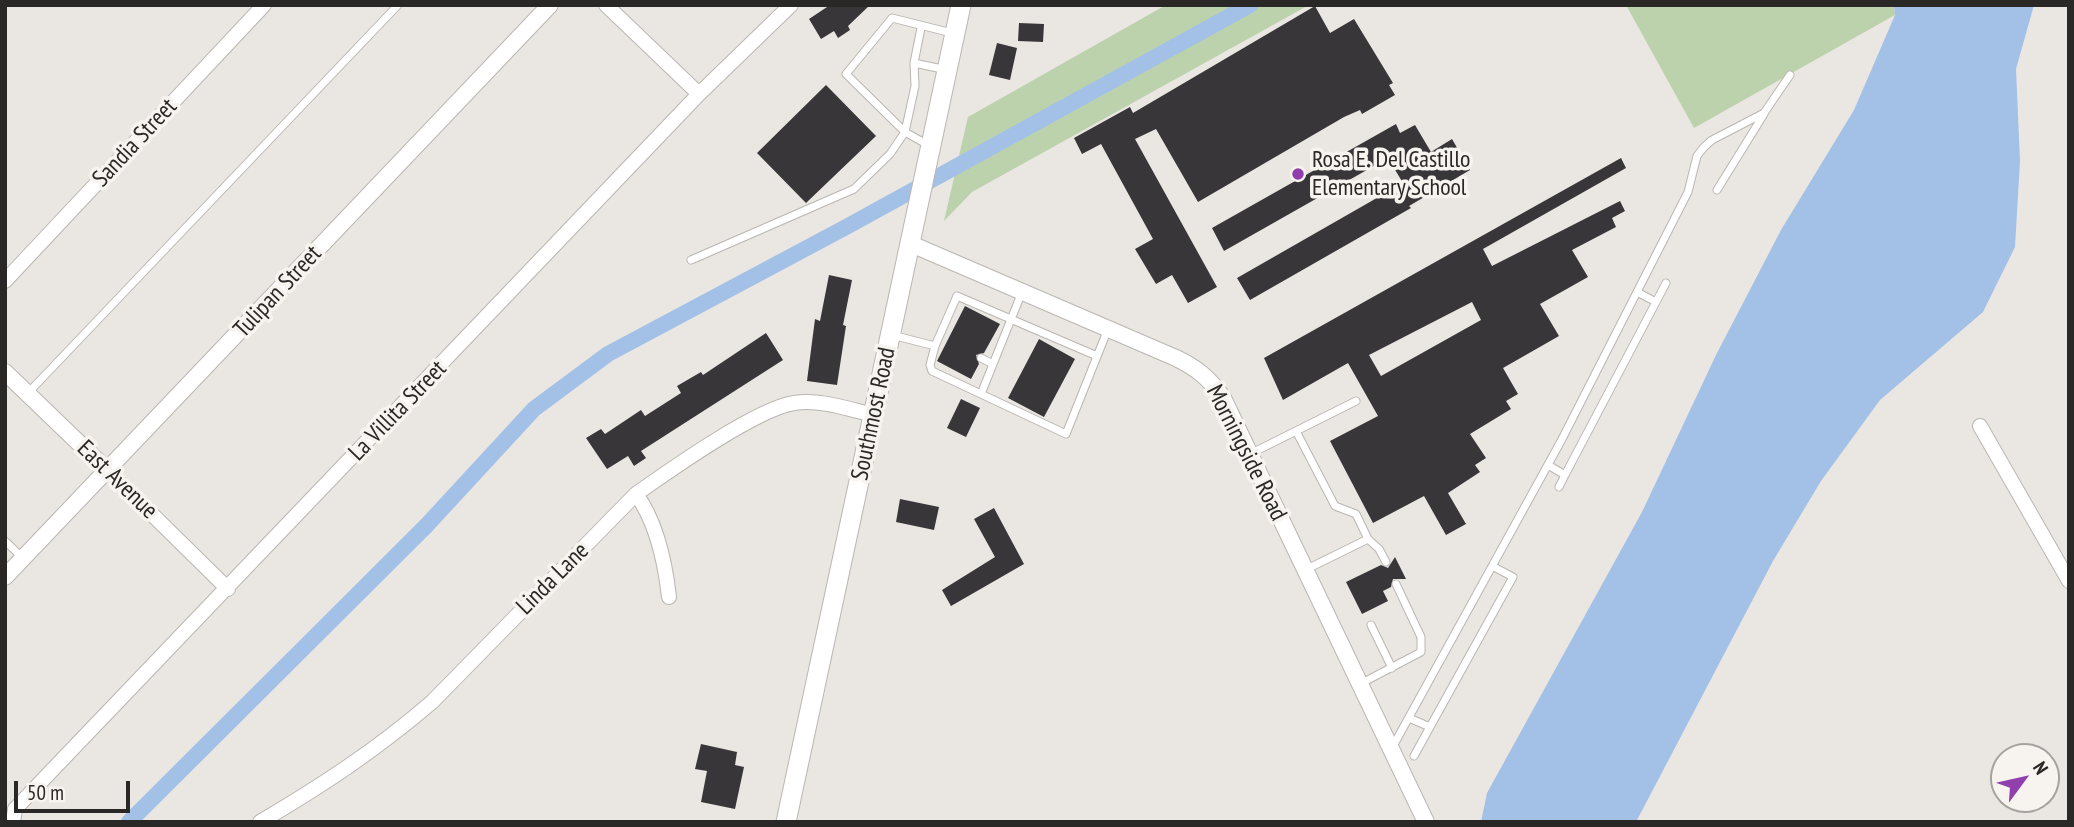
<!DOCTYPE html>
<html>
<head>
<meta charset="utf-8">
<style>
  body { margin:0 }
  #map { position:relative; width:2074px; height:827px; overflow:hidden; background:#eae6e1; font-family:"PT Sans Narrow",sans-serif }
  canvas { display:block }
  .frame { position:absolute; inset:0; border:7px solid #292826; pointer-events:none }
  .north { position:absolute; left:1990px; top:743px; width:70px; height:70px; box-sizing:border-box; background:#f7f3ef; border:2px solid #a5a29f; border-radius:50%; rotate:57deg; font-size:19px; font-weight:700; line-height:28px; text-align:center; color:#292826 }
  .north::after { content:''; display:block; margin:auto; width:24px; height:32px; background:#913fad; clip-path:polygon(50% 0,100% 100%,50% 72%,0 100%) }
  .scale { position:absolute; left:14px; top:781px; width:116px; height:32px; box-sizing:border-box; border:4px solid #292826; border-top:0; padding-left:9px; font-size:21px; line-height:24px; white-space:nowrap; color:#292826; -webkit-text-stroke:5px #f7f3ef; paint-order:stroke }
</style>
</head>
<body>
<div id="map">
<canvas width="2074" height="827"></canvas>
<div class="frame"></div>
<div class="north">N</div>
<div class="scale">50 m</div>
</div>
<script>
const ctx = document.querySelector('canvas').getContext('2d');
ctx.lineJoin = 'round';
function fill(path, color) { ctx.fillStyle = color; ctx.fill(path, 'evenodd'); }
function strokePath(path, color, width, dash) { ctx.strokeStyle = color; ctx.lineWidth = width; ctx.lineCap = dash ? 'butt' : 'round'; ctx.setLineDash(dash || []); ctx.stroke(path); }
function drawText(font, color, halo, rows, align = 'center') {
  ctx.font = font + ' "PT Sans Narrow",sans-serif'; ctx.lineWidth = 7; ctx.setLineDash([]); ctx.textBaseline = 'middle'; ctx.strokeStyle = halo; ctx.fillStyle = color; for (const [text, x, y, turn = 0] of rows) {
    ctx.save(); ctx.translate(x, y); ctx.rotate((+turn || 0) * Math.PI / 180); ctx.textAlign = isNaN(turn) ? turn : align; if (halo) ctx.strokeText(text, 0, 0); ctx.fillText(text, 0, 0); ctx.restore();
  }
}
fill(new Path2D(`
  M 1166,5 L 1309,5 L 972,192 L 944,221 L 968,117 Z
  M 1626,5 L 1894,5 L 1895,15 L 1694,128 Z`), '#bbd2ad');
fill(new Path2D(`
  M 1894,5 L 2034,5 L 2016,69 L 2020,161 L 2015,247 L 1983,312 L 1880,400 L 1821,481 L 1773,561 L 1636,822 L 1481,822 L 1487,793 L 1642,512 L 1716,355 L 1781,230 L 1854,110 L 1895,15 Z`), '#a3c1e7');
strokePath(new Path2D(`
  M 129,822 L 426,526 L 534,409 L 608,354 L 848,226 L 1250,5`), '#a3c1e7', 16);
fill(new Path2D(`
  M 830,5 L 870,5 L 848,26 L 850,30 L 838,38 L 834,31 L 821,39 L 809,19 Z
  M 1315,6 L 1330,33 L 1354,19 L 1393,83 L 1389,85 L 1395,95 L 1362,114 L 1360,110 L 1344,117 L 1198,202 L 1156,129 L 1135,139 L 1217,287 L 1188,303 L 1172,275 L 1156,284 L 1135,249 L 1153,239 L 1101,144 L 1082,154 L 1074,138 L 1130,107 L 1133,113 Z
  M 1019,23 L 1044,24 L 1043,42 L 1018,41 Z
  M 997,43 L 1017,48 L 1010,80 L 989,75 Z
  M 826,85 L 876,136 L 806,203 L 757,153 Z
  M 1396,124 L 1400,133 L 1415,125 L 1431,152 L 1452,139 L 1470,170 L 1409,206 L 1411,208 L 1250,300 L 1237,278 L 1403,183 L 1388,158 L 1224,251 L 1212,228 Z
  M 1621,158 L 1626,168 L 1483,249 L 1492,266 L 1620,201 L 1625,211 L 1612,218 L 1616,227 L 1572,250 L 1588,277 L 1540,304 L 1559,336 L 1503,368 L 1518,394 L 1506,401 L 1511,409 L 1470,434 L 1486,458 L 1475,465 L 1480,472 L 1448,493 L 1466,524 L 1446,535 L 1424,496 L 1373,523 L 1330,441 L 1378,416 L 1348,363 L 1283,400 L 1264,358 ZM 1472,302 L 1481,320 L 1381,376 L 1369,355 Z
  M 829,275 L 852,280 L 843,325 L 846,326 L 837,385 L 807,381 L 815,319 L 820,321 Z
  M 965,306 L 1000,324 L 984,353 L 976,355 L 979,364 L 971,379 L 937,361 Z
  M 766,333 L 783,360 L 641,451 L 646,458 L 634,466 L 628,456 L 607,469 L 586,438 L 601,429 L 605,434 L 641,410 L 645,416 L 681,393 L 677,386 L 701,372 L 703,375 Z
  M 1039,339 L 1075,359 L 1044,417 L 1008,398 Z
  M 961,399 L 980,408 L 966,437 L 947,428 Z
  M 900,499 L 939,507 L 934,530 L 896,522 Z
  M 994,508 L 1024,564 L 951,606 L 942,590 L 995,557 L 974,519 Z
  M 1395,557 L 1406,579 L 1393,579 L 1391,587 L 1383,591 L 1388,601 L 1362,614 L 1346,582 L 1381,565 L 1388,568 Z
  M 701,744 L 737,752 L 735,765 L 744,767 L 735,809 L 701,802 L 707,771 L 695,769 Z`), '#39363a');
const service = new Path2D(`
  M 921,28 L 914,63 L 947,70
  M 928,145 L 905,132 L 846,74 L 892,18 L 952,33
  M 1717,190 L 1764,114
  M 691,260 L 854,189 L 890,154 L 905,132 L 915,86 L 914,63
  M 1637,292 L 1656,302
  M 892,335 L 935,346 L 930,365 L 932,371 L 1066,434 L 1108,329
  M 935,346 L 957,296 L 1097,356
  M 981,358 L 993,364
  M 28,393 L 398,5
  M 981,394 L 1022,292
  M 1296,431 L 1335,506 L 1356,514 L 1368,539 L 1305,570
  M 1250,454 L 1356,401
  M 1548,465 L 1565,475 L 1666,283
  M 1559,487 L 1565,475
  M 1368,539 L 1379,549 L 1386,562
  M 5,541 L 23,558
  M 1371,625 L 1392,668
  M 1360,684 L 1421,652 L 1421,637 L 1396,584
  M 1409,718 L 1430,727 L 1513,577 L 1492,566
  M 1392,748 L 1561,441 L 1688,192 L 1697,156 L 1704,147 L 1712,140 L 1764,113 L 1790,75
  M 1414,756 L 1430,727`);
const minor = new Path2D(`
  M 606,5 L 699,94
  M 5,281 L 264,5
  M 1980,426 L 2069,581
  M 108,471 L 228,589
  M 636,494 C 657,523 665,561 669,597
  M 13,822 L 15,809 L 699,94 L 791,5
  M 260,822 C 323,785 376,750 432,702 L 636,494 C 670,470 756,409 794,403 C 821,399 848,409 873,415`);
const tertiary = new Path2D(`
  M 911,244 L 1176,358 C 1197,368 1210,379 1223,398 L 1426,822
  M 5,372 L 108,471
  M 5,577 L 550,5`);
const secondary = new Path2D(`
  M 786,822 L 961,5`);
strokePath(service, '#bab6b2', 9);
strokePath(minor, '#bab6b2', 16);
strokePath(tertiary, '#bab6b2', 18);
strokePath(secondary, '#bab6b2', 21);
strokePath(service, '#fff', 7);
strokePath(minor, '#fff', 14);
strokePath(tertiary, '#fff', 16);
strokePath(secondary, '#fff', 19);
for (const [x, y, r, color] of [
  [1298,174,7,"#913fad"]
]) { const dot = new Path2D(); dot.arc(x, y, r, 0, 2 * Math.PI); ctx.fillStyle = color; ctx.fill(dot); strokePath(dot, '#f7f3ef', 2.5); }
drawText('24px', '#292826', '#f7f3ef', [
  ["Sandia Street",135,143,-47],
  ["Tulipan Street",278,292,-47],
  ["La Villita Street",398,411,-46],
  ["Southmost Road",874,414,-78],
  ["Morningside Road",1246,453,63],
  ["East Avenue",117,480,44],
  ["Linda Lane",553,579,-45]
]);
drawText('24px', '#292826', '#f7f3ef', [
  ["Rosa E. Del Castillo",1312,160],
  ["Elementary School",1312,188]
], 'left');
</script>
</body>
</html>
